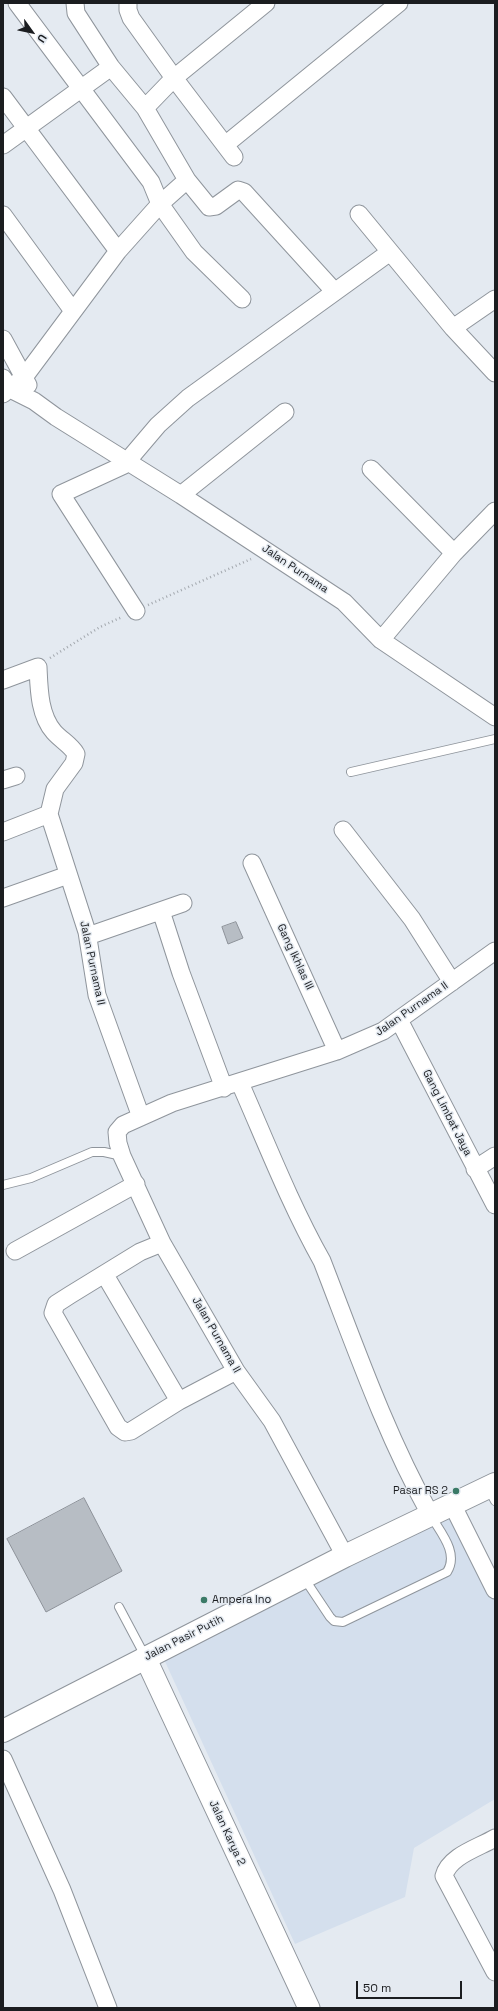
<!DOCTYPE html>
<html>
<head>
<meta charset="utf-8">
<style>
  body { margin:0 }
  #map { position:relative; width:498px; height:2011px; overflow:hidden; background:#e4eaf1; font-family:"Space Grotesk",sans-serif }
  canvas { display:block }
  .frame { position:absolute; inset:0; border:4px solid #1b1d20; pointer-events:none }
  .north { position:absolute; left:12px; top:12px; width:40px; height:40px; -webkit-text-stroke:3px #e4eaf1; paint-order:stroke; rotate:123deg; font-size:11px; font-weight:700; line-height:16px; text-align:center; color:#1b1d20 }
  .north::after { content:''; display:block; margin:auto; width:14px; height:18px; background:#1b1d20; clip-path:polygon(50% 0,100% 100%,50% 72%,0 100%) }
  .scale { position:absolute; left:356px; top:1981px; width:106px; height:18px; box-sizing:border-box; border:2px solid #1b1d20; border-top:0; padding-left:5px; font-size:12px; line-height:14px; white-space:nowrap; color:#1b1d20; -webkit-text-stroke:3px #e4eaf1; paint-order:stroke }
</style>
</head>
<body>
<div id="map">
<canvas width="498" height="2011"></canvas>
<div class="frame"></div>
<div class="north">U</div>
<div class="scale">50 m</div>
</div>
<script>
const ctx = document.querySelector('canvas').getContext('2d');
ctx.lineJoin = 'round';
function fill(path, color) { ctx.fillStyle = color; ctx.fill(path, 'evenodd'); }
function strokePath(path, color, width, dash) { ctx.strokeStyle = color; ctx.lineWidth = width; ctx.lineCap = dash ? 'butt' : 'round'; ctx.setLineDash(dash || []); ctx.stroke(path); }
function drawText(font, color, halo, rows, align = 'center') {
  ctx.font = font + ' "Space Grotesk",sans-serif'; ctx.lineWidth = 3; ctx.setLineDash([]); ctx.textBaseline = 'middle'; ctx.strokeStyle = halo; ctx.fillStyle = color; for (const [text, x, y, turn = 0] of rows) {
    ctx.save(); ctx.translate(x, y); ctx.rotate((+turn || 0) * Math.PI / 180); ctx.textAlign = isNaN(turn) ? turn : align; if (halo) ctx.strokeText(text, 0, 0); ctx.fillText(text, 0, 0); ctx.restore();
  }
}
fill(new Path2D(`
  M 456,1512 L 495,1603 L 495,1799 L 414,1848 L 405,1897 L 295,1944 L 162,1655 Z`), '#d4dfed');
const building = new Path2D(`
  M 236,922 L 243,938 L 228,944 L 222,927 Z
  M 84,1498 L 122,1571 L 46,1612 L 7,1539 Z`);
fill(building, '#b7bdc4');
strokePath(building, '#8d9299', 1);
const service = new Path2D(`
  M 351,772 L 495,739
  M 3,1185 L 31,1178 L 92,1152 L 104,1152 L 122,1156
  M 488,1488 L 495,1501
  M 304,1578 L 330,1617 L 334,1621 L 343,1622 L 447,1572 C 459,1553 441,1533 431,1516
  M 119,1607 L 145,1656`);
const minor = new Path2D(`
  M 75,3 L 76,13 L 111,67 L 145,108 L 187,180 L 209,207 L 216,206 L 238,190 L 244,192 L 335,292
  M 128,3 L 128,10 L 131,18 L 174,78 L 234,157
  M 3,97 L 118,251
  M 145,108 L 174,78 L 266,3
  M 3,145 L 111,67
  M 225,145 L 399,3
  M 187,180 L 160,204 L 194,252 L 242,299
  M 359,214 L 453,328 L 495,373
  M 3,215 L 73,311
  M 453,328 L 495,299
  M 3,339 L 28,385
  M 3,378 L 10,389 L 34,401 L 56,417 L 181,495 L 344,602 L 381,640 L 495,717
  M 3,394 L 25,376 L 118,251 L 160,204 L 151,182 L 17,3
  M 371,469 L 454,553
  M 181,495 L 285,412
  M 136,611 L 61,494 L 124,465 L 158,425 L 188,398 L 390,252
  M 381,640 L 454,553 L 495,511
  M 3,680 L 38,667 C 39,688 39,715 54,732 C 61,740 71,745 76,754 L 74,763 L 55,789 L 49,814
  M 3,780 L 16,776
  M 343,830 L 412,919 L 452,982
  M 3,832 L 49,814 L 87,932 L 97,995 L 141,1117
  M 252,863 L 337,1051
  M 3,898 L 68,875
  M 161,911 L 181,973 L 224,1088
  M 88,936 L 183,903
  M 399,1020 L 495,1205
  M 240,1083 C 266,1142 290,1204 322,1261 C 355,1346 385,1433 430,1514
  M 475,1169 L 495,1156
  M 162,1243 L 140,1252 L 70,1295 L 56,1304 L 53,1313 L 118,1427 L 125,1432 L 131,1431 L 179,1401 L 236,1371
  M 15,1251 L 136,1184
  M 105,1275 L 179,1401
  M 452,1504 L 495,1590
  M 345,1556 L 272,1421 L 236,1371 L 162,1243 L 122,1156 L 118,1143 L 117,1132 L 123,1125 L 172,1103 L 337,1051 L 383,1031 L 495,951
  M 3,1759 L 62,1890 L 108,2008
  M 495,1838 C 478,1848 449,1856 444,1876 L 495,1972`);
const tertiary = new Path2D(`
  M 145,1657 L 309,2008`);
const trunk = new Path2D(`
  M 3,1731 L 345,1556 L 495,1484`);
strokePath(service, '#8f959c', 10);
strokePath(minor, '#8f959c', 19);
strokePath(tertiary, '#8f959c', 23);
strokePath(trunk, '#8f959c', 24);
strokePath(new Path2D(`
  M 148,605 L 251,559
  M 50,658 L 100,627 L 122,617`), '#a3a8ae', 2.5, [1, 3]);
strokePath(service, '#fff', 8);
strokePath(minor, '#fff', 17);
strokePath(tertiary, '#fff', 21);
strokePath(trunk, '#fff', 22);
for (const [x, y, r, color] of [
  [456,1491,4,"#3b7a67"],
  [204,1600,4,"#3b7a67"]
]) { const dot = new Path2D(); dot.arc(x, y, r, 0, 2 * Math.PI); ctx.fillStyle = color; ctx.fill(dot); strokePath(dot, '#e4eaf1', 1.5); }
drawText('11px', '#1b1d20', '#e4eaf1', [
  ["Jalan Purnama",295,569,34],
  ["Gang Ikhlas III",295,957,65],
  ["Jalan Purnama II",92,963,78],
  ["Jalan Purnama II",412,1009,-35],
  ["Gang Limbat Jaya",447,1113,63],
  ["Jalan Purnama II",216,1335,60],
  ["Jalan Pasir Putih",184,1638,-27],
  ["Jalan Karya 2",227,1833,65]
]);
drawText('11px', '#1b1d20', '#e4eaf1', [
  ["Pasar RS 2",448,1491],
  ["Ampera Ino",212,1600,"left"]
], 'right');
</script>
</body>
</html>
